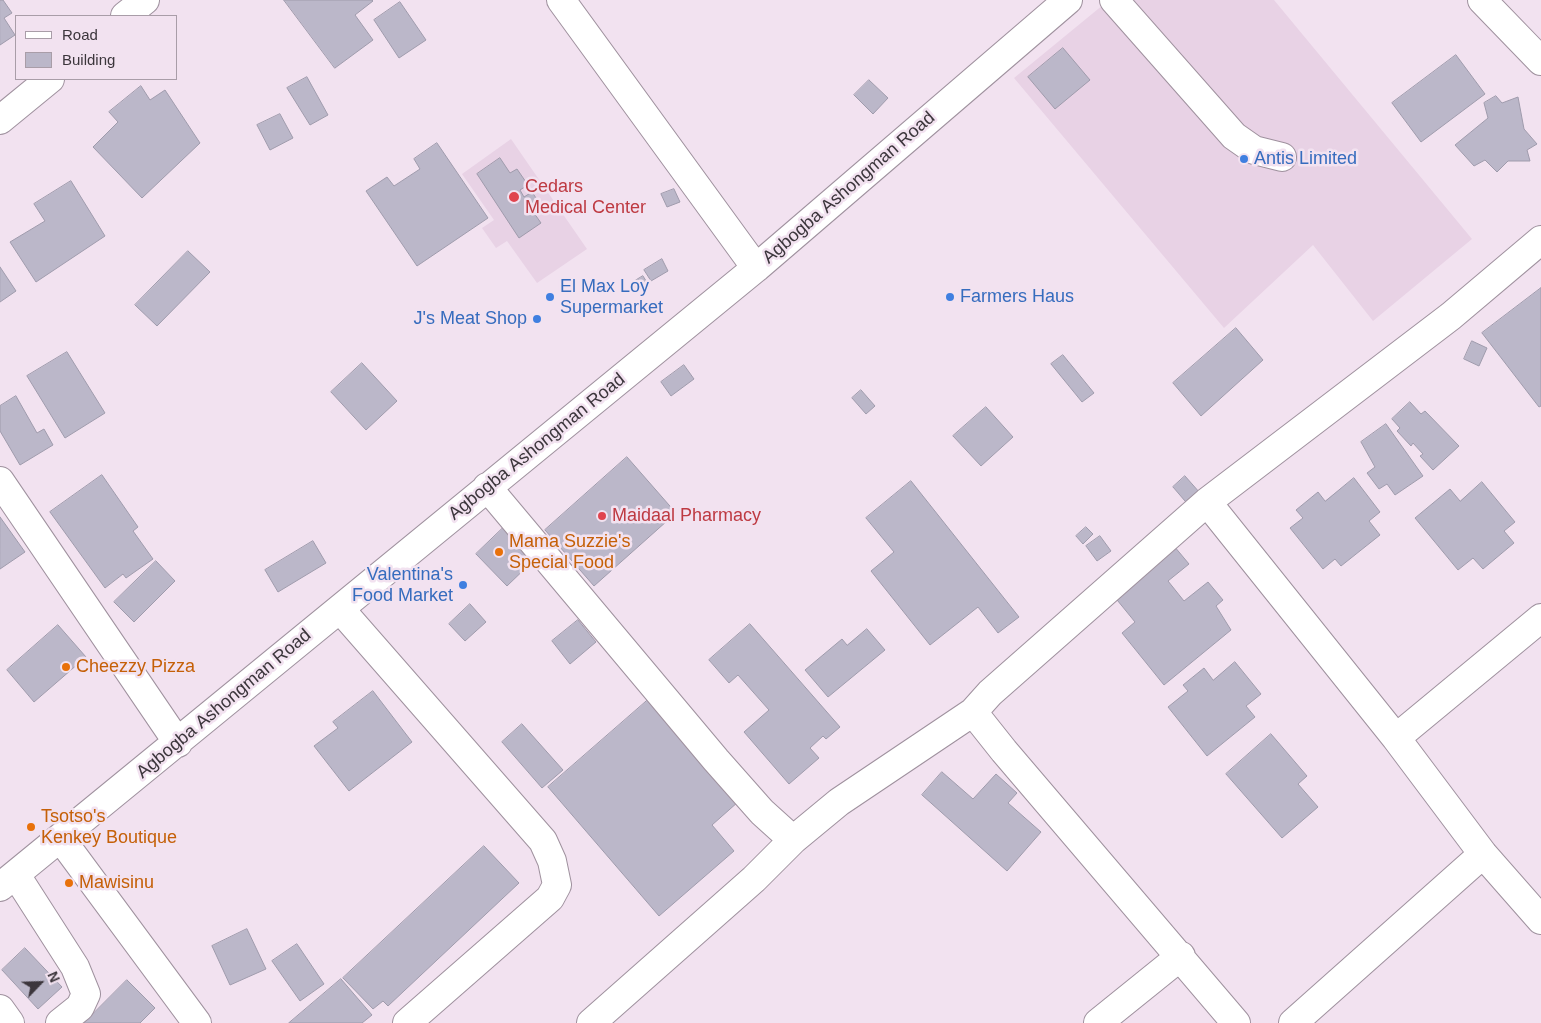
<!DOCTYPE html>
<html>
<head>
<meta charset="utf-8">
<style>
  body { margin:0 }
  #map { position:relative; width:1541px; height:1023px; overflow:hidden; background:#f2e2f0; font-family:Helvetica,sans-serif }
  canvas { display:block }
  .legend { position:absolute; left:15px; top:15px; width:162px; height:65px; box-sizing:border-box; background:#f2e2f0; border:1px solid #a99da8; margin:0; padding:6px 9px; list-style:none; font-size:15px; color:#3c363c }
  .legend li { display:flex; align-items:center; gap:10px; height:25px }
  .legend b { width:25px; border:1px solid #a99da8 }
  .north { position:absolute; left:15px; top:958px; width:50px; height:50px; -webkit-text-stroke:4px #f2e2f0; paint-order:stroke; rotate:66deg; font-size:14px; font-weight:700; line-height:20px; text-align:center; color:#3c363c }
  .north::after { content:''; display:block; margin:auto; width:18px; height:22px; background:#3c363c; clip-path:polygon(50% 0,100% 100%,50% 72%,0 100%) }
</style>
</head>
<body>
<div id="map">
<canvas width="1541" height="1023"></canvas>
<ul class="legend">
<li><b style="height:6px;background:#fff"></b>Road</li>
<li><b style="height:14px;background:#bbb7c9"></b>Building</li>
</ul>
<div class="north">N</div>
</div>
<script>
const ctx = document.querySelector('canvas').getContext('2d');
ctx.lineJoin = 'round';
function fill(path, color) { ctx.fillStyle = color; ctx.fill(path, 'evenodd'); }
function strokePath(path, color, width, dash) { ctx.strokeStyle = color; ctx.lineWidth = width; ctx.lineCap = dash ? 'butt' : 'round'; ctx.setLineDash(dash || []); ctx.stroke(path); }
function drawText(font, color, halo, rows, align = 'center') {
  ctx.font = font + ' Helvetica,sans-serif'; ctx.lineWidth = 5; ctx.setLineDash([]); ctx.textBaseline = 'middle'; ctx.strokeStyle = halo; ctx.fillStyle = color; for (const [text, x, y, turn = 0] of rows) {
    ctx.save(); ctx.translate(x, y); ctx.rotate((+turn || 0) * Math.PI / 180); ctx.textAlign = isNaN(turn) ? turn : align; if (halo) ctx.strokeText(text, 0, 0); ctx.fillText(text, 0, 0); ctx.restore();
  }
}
fill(new Path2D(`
  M 1109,0 L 1274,0 L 1472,239 L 1373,321 L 1313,245 L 1224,328 L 1014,78 Z
  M 511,139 L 587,249 L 537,283 L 507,241 L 496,248 L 482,228 L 494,220 L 462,174 Z`), '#e8d2e5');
const building = new Path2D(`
  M 0,0 L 3,0 L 12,13 L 4,18 L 15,35 L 0,45 Z
  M 284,0 L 372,0 L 373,1 L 355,15 L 373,40 L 335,68 Z
  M 400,2 L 426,40 L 399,58 L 374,20 Z
  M 1063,48 L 1090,80 L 1055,109 L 1028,77 Z
  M 1456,55 L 1485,94 L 1421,142 L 1392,103 Z
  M 307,77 L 328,115 L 310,125 L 287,88 Z
  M 869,80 L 888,98 L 873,114 L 854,95 Z
  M 141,86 L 150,100 L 165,90 L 200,143 L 142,198 L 93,147 L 118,122 L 109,112 Z
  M 1496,96 L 1502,103 L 1518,97 L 1524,129 L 1537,144 L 1527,150 L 1530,161 L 1508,161 L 1497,172 L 1485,160 L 1474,166 L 1455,145 L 1488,118 L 1484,103 Z
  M 280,114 L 293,138 L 270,150 L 257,125 Z
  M 437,143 L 488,218 L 417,266 L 366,191 L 387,177 L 394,186 L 420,169 L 414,159 Z
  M 500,158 L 510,173 L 517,169 L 528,185 L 520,190 L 524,197 L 532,192 L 542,207 L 534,213 L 541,223 L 519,238 L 477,174 Z
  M 71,181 L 105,236 L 36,282 L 10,242 L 45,221 L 34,204 Z
  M 674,189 L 680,202 L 667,207 L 661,194 Z
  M 188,251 L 210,272 L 157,326 L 135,305 Z
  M 662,259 L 668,271 L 651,281 L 644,270 Z
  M 0,267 L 16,291 L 0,302 Z
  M 643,276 L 648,284 L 635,292 L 630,284 Z
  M 1541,288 L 1541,406 L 1539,407 L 1482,333 Z
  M 1236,328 L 1263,360 L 1201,416 L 1173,383 Z
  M 1472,341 L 1487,348 L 1479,366 L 1464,359 Z
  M 67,352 L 105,413 L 65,438 L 27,376 Z
  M 1063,355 L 1094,393 L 1082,402 L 1051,364 Z
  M 362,363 L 397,401 L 366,430 L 331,392 Z
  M 684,365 L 694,379 L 671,396 L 661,382 Z
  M 861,390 L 875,406 L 866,414 L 852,398 Z
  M 16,396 L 37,433 L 44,429 L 53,445 L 20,465 L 0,431 L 0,406 Z
  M 1410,402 L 1421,414 L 1425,411 L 1459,446 L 1433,470 L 1420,456 L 1423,454 L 1413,443 L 1411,446 L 1397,431 L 1400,428 L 1392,419 Z
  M 986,407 L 1013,437 L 981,466 L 953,436 Z
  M 1386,424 L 1423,476 L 1395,495 L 1387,484 L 1379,489 L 1367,473 L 1375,467 L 1361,442 Z
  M 627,457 L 676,513 L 594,586 L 545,530 Z
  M 102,475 L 138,527 L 133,531 L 153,559 L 126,578 L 123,574 L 105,588 L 50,512 Z
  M 1185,476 L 1200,493 L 1191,508 L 1173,487 Z
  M 1354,478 L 1380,512 L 1369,521 L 1380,535 L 1341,566 L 1335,559 L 1323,569 L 1290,528 L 1303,518 L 1296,510 L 1318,492 L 1325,501 Z
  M 911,481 L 1019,617 L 998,633 L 978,607 L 930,645 L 871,571 L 894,552 L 866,518 Z
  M 1482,482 L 1515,522 L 1504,531 L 1514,543 L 1483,569 L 1473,558 L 1458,570 L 1415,518 L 1450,489 L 1460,501 Z
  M 0,517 L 25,552 L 0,569 Z
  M 504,527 L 534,560 L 507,586 L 476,554 Z
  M 1086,527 L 1093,534 L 1083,544 L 1076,536 Z
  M 1100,536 L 1111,551 L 1097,561 L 1086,546 Z
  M 313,541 L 326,563 L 278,592 L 265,570 Z
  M 1174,546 L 1189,564 L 1168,581 L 1184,601 L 1208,582 L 1223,600 L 1216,606 L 1231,630 L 1164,685 L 1122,633 L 1135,622 L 1113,595 Z
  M 156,561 L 175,581 L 134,622 L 114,602 Z
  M 470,604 L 486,622 L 465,641 L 449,624 Z
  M 578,620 L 596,642 L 570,664 L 552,641 Z
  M 750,624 L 840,727 L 826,739 L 823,736 L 810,748 L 819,758 L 789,784 L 744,732 L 769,710 L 738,675 L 729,683 L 709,660 Z
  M 58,625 L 86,657 L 34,702 L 7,670 Z
  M 867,629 L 885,650 L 828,697 L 805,670 L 842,639 L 847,645 Z
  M 1235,662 L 1261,694 L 1246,706 L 1255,717 L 1207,756 L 1168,707 L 1188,691 L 1183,685 L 1204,668 L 1213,680 Z
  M 373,691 L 412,742 L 349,791 L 314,746 L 338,728 L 333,722 Z
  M 649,699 L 738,802 L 712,825 L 734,851 L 659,916 L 548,787 Z
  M 522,724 L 563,770 L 542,788 L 502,742 Z
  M 1271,734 L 1307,776 L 1298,784 L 1318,807 L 1282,838 L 1226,774 Z
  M 942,772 L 973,799 L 996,774 L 1017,793 L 1008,803 L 1041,832 L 1007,871 L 922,795 Z
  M 484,846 L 519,883 L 388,1006 L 383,1001 L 373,1009 L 343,978 Z
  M 247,929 L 266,969 L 230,985 L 212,946 Z
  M 297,944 L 324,984 L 300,1001 L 272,961 Z
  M 25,948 L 62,987 L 38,1009 L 2,970 Z
  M 341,979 L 372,1015 L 362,1023 L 289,1023 Z
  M 127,980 L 155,1008 L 140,1023 L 84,1023 Z`);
fill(building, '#bbb7c9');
strokePath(building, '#9f9bac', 1);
const minor = new Path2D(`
  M 561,0 L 756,268
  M 1114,0 L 1234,136 L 1254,150 L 1282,157
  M 1482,0 L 1541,61
  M 125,16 L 145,0
  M 0,120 L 50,79
  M 0,481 L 178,743
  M 487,487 L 716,760 L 762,812 L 793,840 L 839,802 L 973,712
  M 1207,502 L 1396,738 L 1483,854 L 1541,920
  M 340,609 L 543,841 L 552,861 L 557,885 L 550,898 L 407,1023
  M 1396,738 L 1541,618
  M 61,839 L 197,1023
  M 16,875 L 75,967 L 86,994 L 80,1007 L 60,1023
  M 0,887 L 756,268 L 1068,0
  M 0,1009 L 10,1023
  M 591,1023 L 754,879 L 793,840
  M 1098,1023 L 1181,956
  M 1236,1023 L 1004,751 L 973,712 L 990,693 L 1207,502 L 1451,316 L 1541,240
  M 1293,1023 L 1483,854`);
strokePath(minor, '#9f919e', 30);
strokePath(minor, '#fff', 28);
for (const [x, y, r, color] of [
  [1244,159,5,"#3f7fe0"],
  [514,197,6,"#e0444e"],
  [550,297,5,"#3f7fe0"],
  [950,297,5,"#3f7fe0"],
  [537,319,5,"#3f7fe0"],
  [602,516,5,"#e0444e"],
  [499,552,5,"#e8710a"],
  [463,585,5,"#3f7fe0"],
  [66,667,5,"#e8710a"],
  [31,827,5,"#e8710a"],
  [69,883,5,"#e8710a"]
]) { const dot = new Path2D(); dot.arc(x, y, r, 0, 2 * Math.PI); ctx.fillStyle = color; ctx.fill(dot); strokePath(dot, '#f2e2f0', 2); }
drawText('18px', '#366cbe', '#f2e2f0', [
  ["Antis Limited",1254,159],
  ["El Max Loy",560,287],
  ["Supermarket",560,308],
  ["Farmers Haus",960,297],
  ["J's Meat Shop",527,319,"right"],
  ["Valentina's",453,575,"right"],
  ["Food Market",453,596,"right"]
], 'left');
drawText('18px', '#be3a42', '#f2e2f0', [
  ["Cedars",525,187],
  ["Medical Center",525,208],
  ["Maidaal Pharmacy",612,516]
], 'left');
drawText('18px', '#3c363c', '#f2e2f0', [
  ["Agbogba Ashongman Road",849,188,-41],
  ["Agbogba Ashongman Road",537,447,-39],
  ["Agbogba Ashongman Road",224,704,-40]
]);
drawText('18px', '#c56008', '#f2e2f0', [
  ["Mama Suzzie's",509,542],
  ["Special Food",509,563],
  ["Cheezzy Pizza",76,667],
  ["Tsotso's",41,817],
  ["Kenkey Boutique",41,838],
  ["Mawisinu",79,883]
], 'left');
</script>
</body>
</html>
